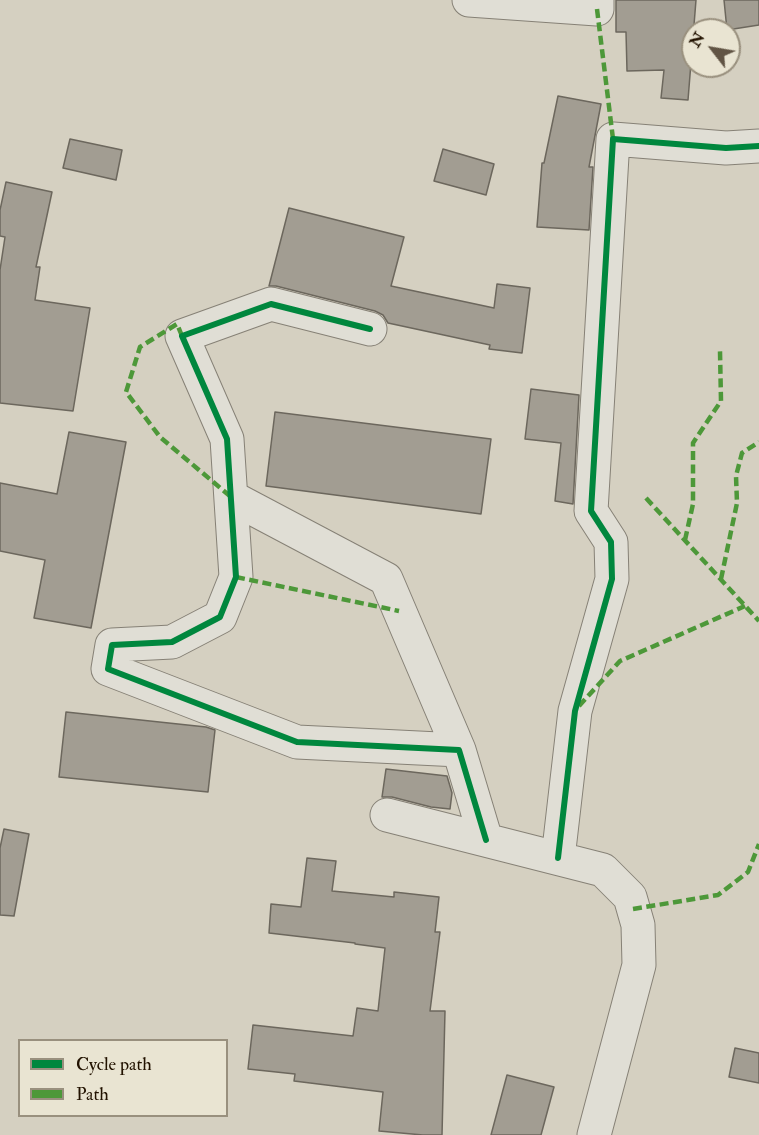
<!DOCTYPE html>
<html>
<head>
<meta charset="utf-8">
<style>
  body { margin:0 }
  #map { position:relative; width:759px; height:1135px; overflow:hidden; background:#d5d0c1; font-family:"IM FELL Double Pica",serif }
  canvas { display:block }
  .legend { position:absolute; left:18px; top:1039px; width:210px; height:78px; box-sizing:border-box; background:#e9e4d2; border:2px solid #99907e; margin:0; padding:8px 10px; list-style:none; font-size:18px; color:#221200 }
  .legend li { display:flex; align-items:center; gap:12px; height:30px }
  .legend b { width:30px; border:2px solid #99907e }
  .north { position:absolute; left:681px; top:18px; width:60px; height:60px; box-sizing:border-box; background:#e9e4d2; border:2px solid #99907e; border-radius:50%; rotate:301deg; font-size:16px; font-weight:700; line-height:24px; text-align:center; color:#221200 }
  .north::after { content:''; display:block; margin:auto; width:21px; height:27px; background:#615444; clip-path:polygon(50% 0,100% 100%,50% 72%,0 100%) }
</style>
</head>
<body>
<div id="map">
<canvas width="759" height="1135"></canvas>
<ul class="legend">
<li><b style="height:8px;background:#00873e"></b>Cycle path</li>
<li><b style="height:8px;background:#4d9839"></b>Path</li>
</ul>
<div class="north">N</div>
</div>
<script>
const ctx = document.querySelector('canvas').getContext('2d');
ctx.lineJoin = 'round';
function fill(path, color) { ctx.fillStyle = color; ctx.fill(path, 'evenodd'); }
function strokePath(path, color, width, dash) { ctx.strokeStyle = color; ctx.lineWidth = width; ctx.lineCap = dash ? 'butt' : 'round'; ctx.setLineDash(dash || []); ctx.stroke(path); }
const building = new Path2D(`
  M 616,0 L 696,0 L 688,100 L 661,98 L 664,70 L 627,71 L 626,32 L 616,32 Z
  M 724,0 L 759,0 L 759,25 L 727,30 Z
  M 558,96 L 601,104 L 589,167 L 593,167 L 589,230 L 537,227 L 542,163 L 544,163 Z
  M 70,139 L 122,150 L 116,180 L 63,168 Z
  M 443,149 L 494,164 L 486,195 L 434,181 Z
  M 6,182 L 52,192 L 36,267 L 40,267 L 35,300 L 90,308 L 73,411 L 0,403 L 0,270 L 5,237 L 0,236 L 0,210 Z
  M 289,208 L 404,237 L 391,286 L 494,308 L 497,284 L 530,288 L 522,353 L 489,349 L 490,345 L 388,323 L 383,315 L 375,311 L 276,286 L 269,286 Z
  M 531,389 L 579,395 L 573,504 L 555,501 L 561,443 L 525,439 Z
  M 275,412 L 491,439 L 481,514 L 266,486 Z
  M 69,432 L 126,442 L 91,628 L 34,618 L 45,560 L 0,551 L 0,483 L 57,494 Z
  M 66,712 L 206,727 L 215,730 L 208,792 L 59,777 Z
  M 386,769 L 447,776 L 452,793 L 450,809 L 431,807 L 392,797 L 382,797 Z
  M 4,829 L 29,834 L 14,916 L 0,915 L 0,848 Z
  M 307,858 L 336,861 L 332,891 L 394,897 L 394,892 L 439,897 L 435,932 L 440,932 L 430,1011 L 445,1011 L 442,1135 L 423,1135 L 379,1131 L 383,1092 L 294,1081 L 295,1074 L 248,1069 L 253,1025 L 353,1036 L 357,1008 L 378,1011 L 385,948 L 355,944 L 355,943 L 269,933 L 271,904 L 301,907 Z
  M 735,1048 L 759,1053 L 759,1083 L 729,1077 Z
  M 507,1075 L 554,1087 L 541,1135 L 491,1135 Z`);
fill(building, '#a29d92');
strokePath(building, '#6c675d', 1.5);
const street = new Path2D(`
  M 469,0 L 597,9 L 597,0
  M 370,329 L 271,304 L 182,336 L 227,439 L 236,577 L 220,617 L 172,642 L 112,645 L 108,669 L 297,742 L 459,750 L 486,840
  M 231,497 L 386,579 L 459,750
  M 387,815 L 603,870 L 630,897 L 638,925 L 639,965 L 594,1135
  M 558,858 L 575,711 L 612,579 L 611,542 L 591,511 L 613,139 L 726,148 L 759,146`);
strokePath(street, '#868176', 35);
strokePath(street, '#e0ded5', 33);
strokePath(new Path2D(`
  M 597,9 L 613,139
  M 182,336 L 177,324 L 140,347 L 126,392 L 160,437 L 231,497
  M 646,498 L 759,621
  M 685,540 L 693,504 L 693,443 L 721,401 L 720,351
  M 236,577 L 399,611
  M 721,579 L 737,503 L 736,476 L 742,453 L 759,442
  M 579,706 L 620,661 L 745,606
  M 633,909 L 718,895 L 748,872 L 759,844`), '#4d9839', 4.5, [9, 4.5]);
strokePath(new Path2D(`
  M 370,329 L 271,304 L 182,336 L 227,439 L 236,577 L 220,617 L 172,642 L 112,645 L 108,669 L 297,742 L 459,750 L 486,840
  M 558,858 L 575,711 L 612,579 L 611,542 L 591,511 L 613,139 L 726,148 L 759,146`), '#00873e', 6);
</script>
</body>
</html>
